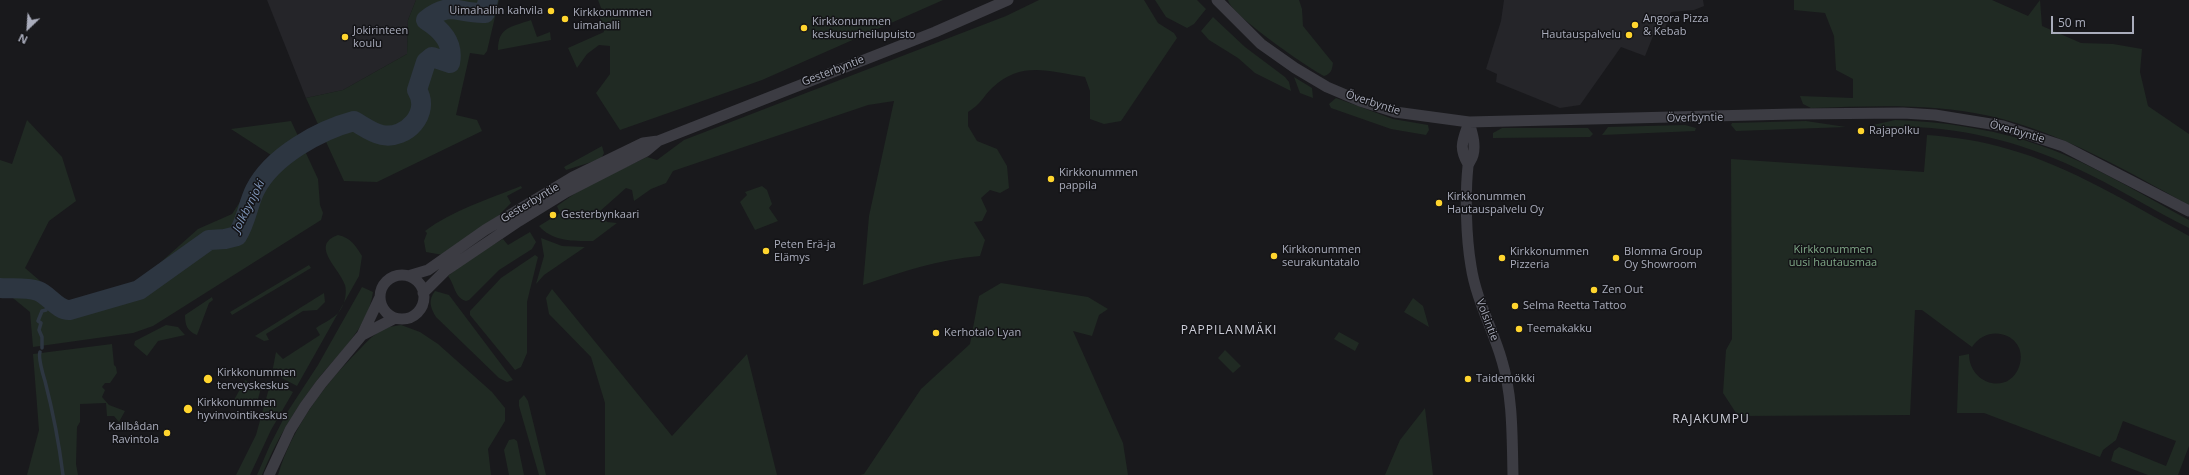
<!DOCTYPE html>
<html>
<head>
<meta charset="utf-8">
<style>
  body { margin:0 }
  #map { position:relative; width:2189px; height:475px; overflow:hidden; background:#19191c; font-family:"Open Sans",sans-serif }
  canvas { display:block }
  .north { position:absolute; left:8px; top:8px; width:40px; height:40px; -webkit-text-stroke:3px #141417; paint-order:stroke; rotate:205deg; font-size:11px; font-weight:700; line-height:16px; text-align:center; color:#aaadbc }
  .north::after { content:''; display:block; margin:auto; width:14px; height:18px; background:#aaadbc; clip-path:polygon(50% 0,100% 100%,50% 72%,0 100%) }
  .scale { position:absolute; left:2051px; top:16px; width:83px; height:18px; box-sizing:border-box; border:2px solid #aaadbc; border-top:0; padding-left:5px; font-size:12px; line-height:14px; white-space:nowrap; color:#aaadbc; -webkit-text-stroke:3px #141417; paint-order:stroke }
</style>
</head>
<body>
<div id="map">
<canvas width="2189" height="475"></canvas>
<div class="north">N</div>
<div class="scale">50 m</div>
</div>
<script>
const ctx = document.querySelector('canvas').getContext('2d');
ctx.lineJoin = 'round';
function fill(path, color) { ctx.fillStyle = color; ctx.fill(path, 'evenodd'); }
function strokePath(path, color, width, dash) { ctx.strokeStyle = color; ctx.lineWidth = width; ctx.lineCap = dash ? 'butt' : 'round'; ctx.setLineDash(dash || []); ctx.stroke(path); }
function drawText(font, color, halo, rows, align = 'center') {
  ctx.font = font + ' "Open Sans",sans-serif'; ctx.lineWidth = 3; ctx.setLineDash([]); ctx.textBaseline = 'middle'; ctx.strokeStyle = halo; ctx.fillStyle = color; for (const [text, x, y, turn = 0] of rows) {
    ctx.save(); ctx.translate(x, y); ctx.rotate((+turn || 0) * Math.PI / 180); ctx.textAlign = isNaN(turn) ? turn : align; if (halo) ctx.strokeText(text, 0, 0); ctx.fillText(text, 0, 0); ctx.restore();
  }
}
fill(new Path2D(`
  M 267,0 L 416,0 L 408,20 L 407,54 L 343,90 L 306,98 Z
  M 1504,0 L 1703,0 L 1704,6 L 1694,10 L 1671,12 L 1663,34 L 1655,31 L 1645,56 L 1621,47 L 1580,105 L 1560,108 L 1496,82 L 1497,74 L 1486,69 L 1501,21 Z`), '#252529');
fill(new Path2D(`
  M 416,0 L 499,0 L 487,51 L 484,55 L 470,53 L 456,115 L 477,120 L 482,131 L 377,182 L 344,181 L 306,98 L 343,90 L 407,54 L 408,20 Z
  M 598,0 L 943,0 L 762,80 L 620,130 L 596,93 L 610,74 L 610,46 L 599,45 L 587,54 L 577,68 L 568,48 L 604,32 L 599,15 L 603,13 Z
  M 1039,0 L 1144,0 L 1158,23 L 1174,33 L 1177,38 L 1121,121 L 1104,124 L 1090,119 L 1090,91 L 1085,77 C 1049,72 1022,60 992,88 C 982,98 981,104 968,112 L 968,126 L 977,141 L 997,149 L 1007,166 L 1009,188 L 1000,193 L 990,190 L 981,198 L 987,211 L 982,221 L 974,222 L 985,240 L 980,256 C 937,260 904,271 863,285 L 869,216 L 894,101 L 868,105 L 673,171 L 666,183 L 651,189 L 634,201 L 632,190 L 626,188 L 599,212 L 607,222 L 617,223 L 593,241 C 574,241 553,242 539,226 L 560,213 L 557,206 L 584,187 L 647,157 L 657,160 L 684,140 L 1006,16 Z
  M 1155,0 L 1197,0 L 1206,9 L 1194,24 L 1187,28 L 1166,17 Z
  M 1228,0 L 1299,0 L 1302,9 L 1303,26 L 1333,63 C 1332,70 1331,74 1324,76 C 1307,67 1231,15 1228,0 Z
  M 1794,0 L 1992,0 L 2028,16 L 2040,0 L 2042,26 L 2081,43 L 2113,44 L 2142,49 L 2140,72 L 2148,106 L 2189,134 L 2189,205 C 2125,170 2061,132 1990,116 C 1932,103 1870,106 1811,108 L 1803,104 L 1800,96 L 1853,98 L 1853,79 L 1836,70 L 1834,36 L 1825,13 L 1794,10 Z
  M 1213,17 L 1245,47 L 1285,77 L 1289,82 L 1291,91 L 1255,73 L 1238,58 L 1209,40 L 1201,31 Z
  M 531,20 L 537,37 L 550,32 L 551,40 L 498,50 C 498,27 511,27 531,20 Z
  M 1294,77 L 1312,88 L 1313,98 L 1300,93 Z
  M 1336,98 L 1393,119 L 1428,125 L 1429,130 L 1426,135 L 1391,129 L 1331,108 L 1329,104 Z
  M 27,120 L 62,157 L 76,201 L 49,221 L 25,268 L 66,303 L 134,286 L 198,229 L 232,214 L 271,155 L 231,129 L 291,121 L 318,179 L 320,205 L 323,213 L 321,220 L 153,326 L 133,333 L 33,347 L 30,312 L 8,294 L 0,293 L 0,160 L 12,164 Z
  M 1895,120 C 1954,122 2011,132 2065,155 C 2107,173 2148,198 2189,220 L 2189,228 C 2151,209 2115,186 2076,168 C 2014,139 1948,124 1879,127 L 1873,125 Z
  M 1806,121 L 1846,127 L 1736,131 L 1731,125 L 1732,123 Z
  M 1685,125 L 1696,128 L 1695,131 L 1602,135 L 1608,127 Z
  M 1502,128 L 1588,128 L 1593,134 L 1590,137 L 1493,138 L 1493,133 Z
  M 1927,135 C 1954,137 1982,141 2008,149 C 2070,166 2132,205 2189,236 L 2189,446 L 2178,475 L 2148,475 L 2111,461 L 2114,451 L 2119,447 L 2166,466 L 2176,441 L 2123,421 L 2116,440 L 2103,450 L 2100,457 L 1984,413 L 1957,413 L 1959,356 L 1969,354 C 1969,384 2008,396 2019,367 C 2030,337 1990,320 1972,347 L 1922,310 L 1915,310 L 1910,415 L 1738,416 L 1723,393 L 1726,350 L 1732,339 L 1731,159 L 1924,172 Z
  M 602,146 L 604,153 L 601,159 L 566,170 L 564,167 Z
  M 521,186 L 522,188 L 507,196 L 511,203 L 496,218 L 443,255 L 426,252 L 424,241 L 427,233 L 425,231 C 453,210 489,199 521,186 Z
  M 762,186 L 767,190 L 772,204 L 769,208 L 778,221 L 755,230 L 740,202 L 747,195 L 745,192 Z
  M 530,232 L 536,242 L 532,249 L 499,270 L 469,300 L 466,301 C 454,297 455,285 448,276 C 466,261 483,250 503,239 L 508,245 Z
  M 338,235 C 351,238 355,245 362,256 L 359,276 L 297,386 L 272,373 L 276,352 L 283,359 L 320,335 L 316,328 C 323,323 337,317 341,309 C 345,303 347,292 345,285 C 340,269 309,245 338,235 Z
  M 541,238 L 562,246 L 585,247 L 544,275 L 536,284 L 544,256 Z
  M 535,255 L 538,257 L 527,302 L 527,353 L 521,367 L 515,370 L 470,315 L 470,311 L 501,278 Z
  M 309,265 L 311,268 L 232,315 L 230,312 Z
  M 1001,283 L 1088,297 L 1108,309 L 1099,315 L 1092,336 L 1073,331 L 1123,443 L 1128,475 L 860,475 L 864,474 L 921,389 L 970,344 L 979,296 Z
  M 362,287 L 373,292 C 368,329 337,354 315,383 C 293,412 276,441 262,475 L 257,475 L 270,445 L 286,414 L 318,365 Z
  M 552,289 L 672,436 L 747,354 L 777,475 L 605,475 L 605,403 L 591,357 L 549,314 L 546,298 Z
  M 435,291 L 449,295 L 513,380 L 507,382 L 499,378 L 436,317 C 430,307 428,300 435,291 Z
  M 324,293 L 325,302 L 317,310 L 303,311 L 266,334 L 269,340 L 264,341 L 255,336 Z
  M 212,297 L 213,300 L 209,303 L 197,335 C 187,331 185,325 185,315 Z
  M 1413,298 L 1423,306 L 1429,327 L 1404,312 Z
  M 166,325 L 178,327 L 185,335 L 158,341 L 147,356 L 134,345 L 135,341 Z
  M 401,325 L 420,332 L 438,344 L 492,392 L 505,408 L 505,421 L 488,449 L 491,475 L 278,475 C 292,428 324,385 358,351 C 366,343 375,332 386,328 C 391,326 397,326 401,325 Z
  M 1339,332 L 1359,343 L 1355,351 L 1334,339 Z
  M 112,344 L 114,365 L 116,367 L 117,373 L 110,383 L 105,383 L 102,387 L 105,390 L 102,397 L 109,405 L 125,411 L 119,422 L 114,416 L 107,416 L 106,403 L 80,404 L 80,422 L 77,427 L 76,464 L 78,475 L 27,475 L 39,430 L 33,354 Z
  M 1225,350 L 1241,366 L 1233,373 L 1218,358 Z
  M 245,380 L 261,388 L 256,406 L 234,400 Z
  M 271,381 L 293,392 L 271,430 L 250,475 L 236,475 L 256,435 Z
  M 524,395 L 528,401 L 546,475 L 539,475 L 519,406 L 519,400 Z
  M 1425,408 L 1433,475 L 1385,475 L 1400,440 Z
  M 514,439 L 517,441 L 524,475 L 509,475 L 504,450 L 509,440 Z`), '#202a23');
strokePath(new Path2D(`
  M 42,348 L 42,337 L 39,330 L 41,323 L 38,321 L 42,311 L 46,310 L 51,298
  M 40,352 C 38,357 43,375 45,381 C 53,412 59,443 63,475`), '#2d3641', 3.5);
strokePath(new Path2D(`
  M 0,288 C 13,289 26,287 38,291 C 49,295 58,311 70,310 L 139,290 L 209,240 L 225,239 L 237,236 C 246,222 248,204 255,190 C 272,156 320,130 354,121 C 363,126 372,133 382,135 C 406,140 431,113 417,90 L 426,62 L 432,57 L 450,63 C 454,43 442,30 426,20 C 451,0 457,14 485,13 L 488,0`), '#2d3641', 20);
strokePath(new Path2D(`
  M 1217,0 L 1261,44 L 1295,68 L 1327,87 L 1360,101 L 1395,112 L 1469,122 L 1793,114 L 1903,113 L 1935,115 L 2003,126 L 2063,146 L 2189,211
  M 1469,122 C 1472,133 1476,144 1473,155 C 1472,159 1469,162 1468,166 C 1465,195 1466,237 1471,266 C 1476,300 1493,329 1502,361 C 1513,397 1512,437 1513,475
  M 1468,164 C 1458,147 1463,140 1469,122
  M380 297a22 22 0 1 1 44 0a22 22 0 1 1-44 0Z
  M 408,276 L 428,270 L 485,230 L 573,177 L 643,143 L 658,141
  M 423,293 L 445,271 L 519,221 L 566,192 L 646,151 L 658,141 L 935,32 L 1008,0
  M 362,335 L 395,318
  M 269,475 L 290,430 L 305,406 L 321,384 L 362,335 L 380,297`), '#3c3c43', 11);
for (const [x, y, r, color] of [
  [551,11,4,"#ffd52e"],
  [565,19,4,"#ffd52e"],
  [1635,25,4,"#ffd52e"],
  [804,28,4,"#ffd52e"],
  [1629,35,4,"#ffd52e"],
  [345,37,4,"#ffd52e"],
  [1861,131,4,"#ffd52e"],
  [1051,179,4,"#ffd52e"],
  [1439,203,4,"#ffd52e"],
  [553,215,4,"#ffd52e"],
  [766,251,4,"#ffd52e"],
  [1274,256,4,"#ffd52e"],
  [1502,258,4,"#ffd52e"],
  [1616,258,4,"#ffd52e"],
  [1594,290,4,"#ffd52e"],
  [1515,306,4,"#ffd52e"],
  [1519,329,4,"#ffd52e"],
  [936,333,4,"#ffd52e"],
  [208,379,5,"#ffd52e"],
  [1468,379,4,"#ffd52e"],
  [188,409,5,"#ffd52e"],
  [167,433,4,"#ffd52e"]
]) { const dot = new Path2D(); dot.arc(x, y, r, 0, 2 * Math.PI); ctx.fillStyle = color; ctx.fill(dot); strokePath(dot, '#141417', 1.5); }
drawText('11px', '#aaadbc', '#141417', [
  ["Uimahallin kahvila",543,11,"right"],
  ["Kirkkonummen",573,13],
  ["uimahalli",573,26],
  ["Angora Pizza",1643,19],
  ["& Kebab",1643,32],
  ["Kirkkonummen",812,22],
  ["keskusurheilupuisto",812,35],
  ["Jokirinteen",353,31],
  ["koulu",353,44],
  ["Hautauspalvelu",1621,35,"right"],
  ["Rajapolku",1869,131],
  ["Kirkkonummen",1059,173],
  ["pappila",1059,186],
  ["Kirkkonummen",1447,197],
  ["Hautauspalvelu Oy",1447,210],
  ["Gesterbynkaari",561,215],
  ["Peten Erä-ja",774,245],
  ["Elämys",774,258],
  ["Kirkkonummen",1282,250],
  ["seurakuntatalo",1282,263],
  ["Kirkkonummen",1510,252],
  ["Pizzeria",1510,265],
  ["Blomma Group",1624,252],
  ["Oy Showroom",1624,265],
  ["Zen Out",1602,290],
  ["Selma Reetta Tattoo",1523,306],
  ["Teemakakku",1527,329],
  ["Kerhotalo Lyan",944,333],
  ["Kirkkonummen",217,373],
  ["terveyskeskus",217,386],
  ["Taidemökki",1476,379],
  ["Kirkkonummen",197,403],
  ["hyvinvointikeskus",197,416],
  ["Kallbådan",159,427,"right"],
  ["Ravintola",159,440,"right"]
], 'left');
drawText('11px', '#aaadbc', '#141417', [
  ["Gesterbyntie",833,71,-21],
  ["Överbyntie",1373,103,18],
  ["Överbyntie",1695,118,-1],
  ["Överbyntie",2017,132,16],
  ["Gesterbyntie",530,203,-31],
  ["Volsintie",1487,320,69]
]);
drawText('11px', '#80a988', '#141417', [
  ["Kirkkonummen",1833,250],
  ["uusi hautausmaa",1833,263]
]);
drawText('italic 12px', '#7f96ba', '#141417', [
  ["Jolkbynjoki",249,206,-63]
]);
ctx.letterSpacing = '1px';
drawText('12px', '#cccdd8', '#141417', [
  ["PAPPILANMÄKI",1229,331],
  ["RAJAKUMPU",1711,420]
]);
ctx.letterSpacing = '0px';
</script>
</body>
</html>
